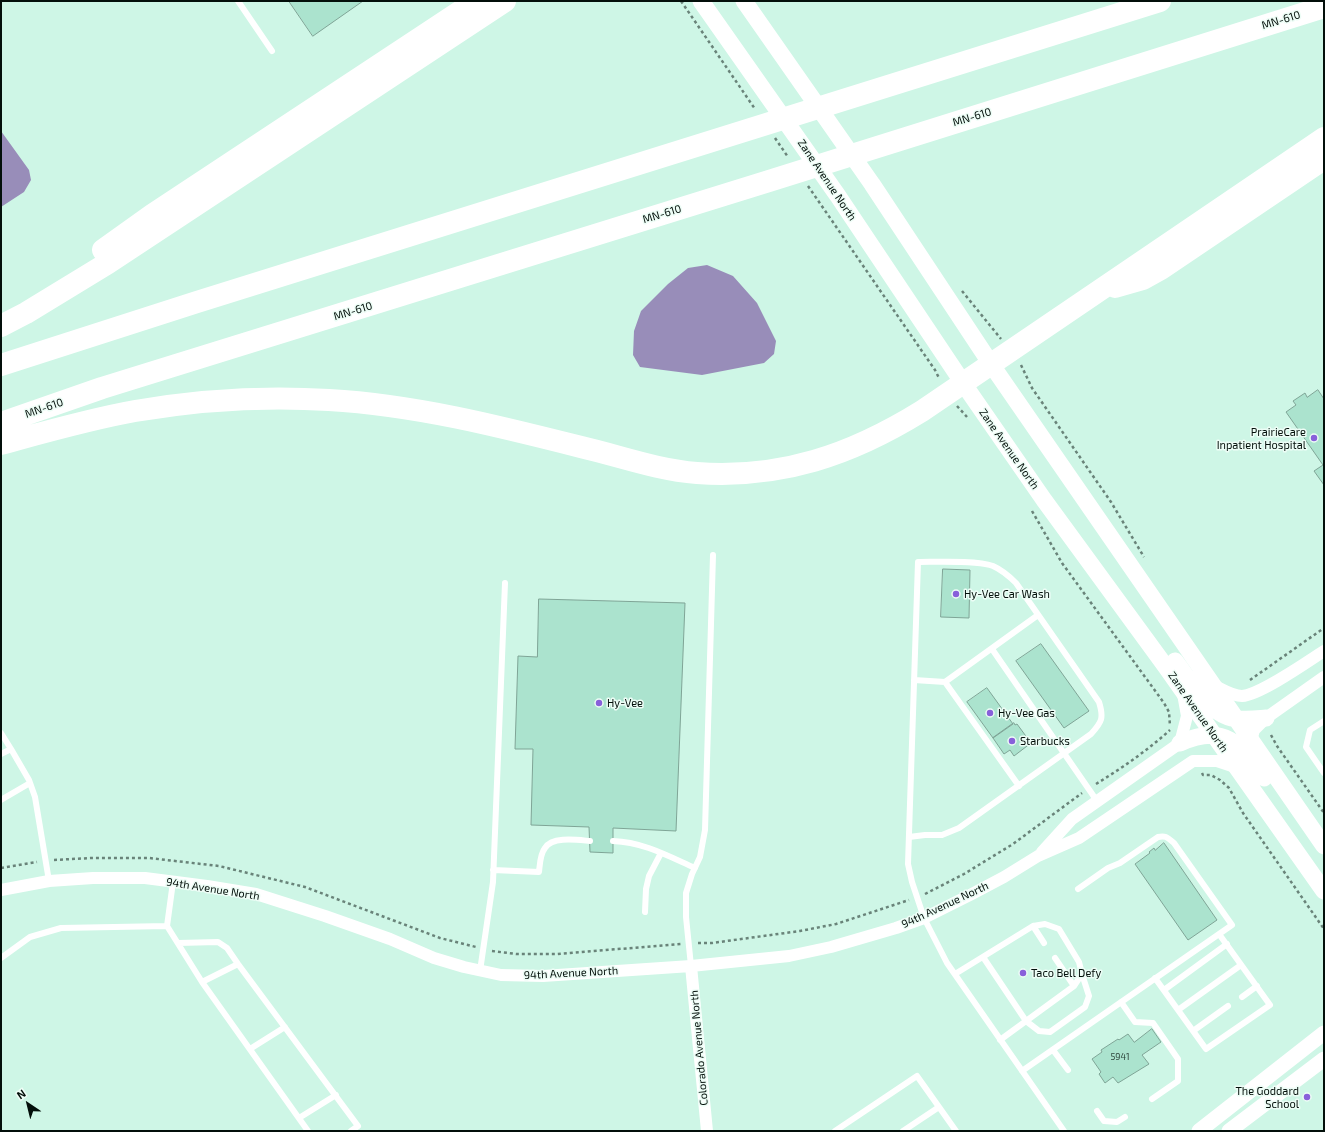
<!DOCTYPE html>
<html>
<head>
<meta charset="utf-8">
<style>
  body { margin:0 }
  #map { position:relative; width:1325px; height:1132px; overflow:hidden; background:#cef6e6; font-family:"Exo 2",sans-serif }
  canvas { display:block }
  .frame { position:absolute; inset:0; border:2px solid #030f0a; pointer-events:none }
  .north { position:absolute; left:8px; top:1084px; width:40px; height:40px; -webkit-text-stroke:3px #edfdf6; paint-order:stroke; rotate:325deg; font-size:11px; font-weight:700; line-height:16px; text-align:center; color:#030f0a }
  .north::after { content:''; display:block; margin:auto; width:14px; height:18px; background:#030f0a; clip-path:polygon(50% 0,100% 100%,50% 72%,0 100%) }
</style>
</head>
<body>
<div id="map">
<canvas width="1325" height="1132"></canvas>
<div class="frame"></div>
<div class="north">N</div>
</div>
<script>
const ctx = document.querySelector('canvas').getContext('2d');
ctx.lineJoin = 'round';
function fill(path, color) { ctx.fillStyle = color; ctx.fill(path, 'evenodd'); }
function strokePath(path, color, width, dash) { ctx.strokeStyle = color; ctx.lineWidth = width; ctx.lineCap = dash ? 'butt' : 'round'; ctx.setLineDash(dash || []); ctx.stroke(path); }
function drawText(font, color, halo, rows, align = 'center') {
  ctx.font = font + ' "Exo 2",sans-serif'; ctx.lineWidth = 3; ctx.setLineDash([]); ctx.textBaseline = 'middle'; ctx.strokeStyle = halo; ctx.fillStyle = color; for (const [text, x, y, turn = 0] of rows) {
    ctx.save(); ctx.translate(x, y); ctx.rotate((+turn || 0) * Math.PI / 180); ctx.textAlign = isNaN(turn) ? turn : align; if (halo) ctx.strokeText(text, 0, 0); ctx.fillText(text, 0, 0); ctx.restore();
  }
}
fill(new Path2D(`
  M 1,131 L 29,170 L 31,180 L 24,192 L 1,207 Z
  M 707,265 L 733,276 L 757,303 L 776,341 L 774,354 L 764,363 L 702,375 L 640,367 L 633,355 L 634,331 L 641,311 L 668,284 L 688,268 Z`), '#988db9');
const building = new Path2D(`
  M 289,1 L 363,1 L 313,36 Z
  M 1318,390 L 1324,399 L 1324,485 L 1314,471 L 1323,465 L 1286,412 L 1296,405 L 1293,401 L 1305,393 L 1307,397 Z
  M 943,569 L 970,570 L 969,618 L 941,617 Z
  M 539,599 L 685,603 L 676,831 L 613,828 L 613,853 L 590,852 L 589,827 L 531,825 L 533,749 L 515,749 L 518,656 L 537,657 Z
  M 1041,644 L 1089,711 L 1064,728 L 1016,661 Z
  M 987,688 L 1013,724 L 993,738 L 967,702 Z
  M 1014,723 L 1015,725 L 1017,724 L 1031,743 L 1014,756 L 1010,750 L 1004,754 L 993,738 Z
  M 1164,843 L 1217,920 L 1188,940 L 1135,864 L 1150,853 L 1149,852 L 1154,848 L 1155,850 Z
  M 1152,1029 L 1161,1042 L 1142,1055 L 1149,1064 L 1118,1083 L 1113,1077 L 1105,1083 L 1099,1074 L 1101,1072 L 1092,1059 L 1102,1052 L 1101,1050 L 1118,1039 L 1119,1040 L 1128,1034 L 1134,1042 Z`);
fill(building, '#abe3ce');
strokePath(building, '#7fa496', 1);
strokePath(new Path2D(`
  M 681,1 L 755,109
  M 775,138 L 788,157
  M 808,186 L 935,370 L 939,378
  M 962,291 L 1001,339
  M 1021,365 L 1032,388 L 1111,502 L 1144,557
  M 957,406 L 967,417
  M 1032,511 L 1062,563 L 1164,703 L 1169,712 L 1170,726
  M 1250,680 L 1324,628
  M 1271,735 L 1277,746 L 1324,813
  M 1202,773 L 1203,775 L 1211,775 L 1220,780 L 1229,788 L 1243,813 L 1324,929
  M 1096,784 C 1122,768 1148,750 1170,730
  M 54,860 L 91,858 L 149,858 L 219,866 L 305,887 L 440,938 L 476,947
  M 1,868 L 37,862
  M 925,894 L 964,874 L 1013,844 L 1082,793
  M 698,943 L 712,943 L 800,931 L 836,924 L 909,900
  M 492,951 L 516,954 L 557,954 L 681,944`), '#698379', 2.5, [3, 3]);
strokePath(new Path2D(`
  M 238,1 L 272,51
  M 992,649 L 1097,801
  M 914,680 L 945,682 L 1038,615
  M 945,682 L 1019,786
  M 1324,721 L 1310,730 L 1306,747 L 1324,773
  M 1,733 L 11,749
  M 1,754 L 11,749 L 29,780 L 35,797 L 49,881
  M 1,800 L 30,783
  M 909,837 L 925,835 L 942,835 L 959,828 L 1091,734 C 1102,722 1104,718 1099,702 L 1016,583 C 1009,576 1002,570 993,566 C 977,560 937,562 918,562 L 908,864 L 912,882 L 924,918 L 947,963 L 1064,1131
  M 613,841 C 643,842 668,856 695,868
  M 493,870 L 539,872 C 540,864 540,854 545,848 C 552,836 578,840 590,841
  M 173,882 L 167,926 L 202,982 L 308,1131
  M 645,912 L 646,889 L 649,876 L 661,853
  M 1033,926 L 1044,943
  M 178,943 L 218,942 L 227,948 L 238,964 L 358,1126 L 351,1131
  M 983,957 L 1026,1021 L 1039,1031 L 1050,1032 L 1085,1007 L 1089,996 L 1082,974
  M 1,958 L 30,937 L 61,928 L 167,926
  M 1055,958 L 1074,986
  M 691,966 L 686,917 L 686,893 L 692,874 L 700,857 L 705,830 L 713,555
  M 480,971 L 493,882 L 505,583
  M 955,974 L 1033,926 L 1045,924 L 1059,929 L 1079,962 L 1082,974 L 1074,986 L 1000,1040
  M 1155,978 L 1206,1049 L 1270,1005 L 1219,934
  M 202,982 L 238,964
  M 1164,990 L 1227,944
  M 1242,997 L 1257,986
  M 1121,1002 L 1135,1022 L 1153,1023 L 1178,1059 L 1178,1081 L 1152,1099
  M 1178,1010 L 1241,965
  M 1193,1031 L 1228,1006
  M 250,1049 L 285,1027
  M 1053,1050 L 1068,1070
  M 1022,1071 L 1232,925 L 1174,843 C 1168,838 1166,835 1158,837 L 1120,863 L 1108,868 L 1078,889
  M 939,1107 L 956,1131
  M 1097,1111 L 1104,1121 L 1117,1122 L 1125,1117
  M 299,1118 L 336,1095
  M 835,1131 L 917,1076 L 939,1107 L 903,1131`), '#fff', 6);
strokePath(new Path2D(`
  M 1213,685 C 1222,689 1232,696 1242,696 C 1260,695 1307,662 1324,651
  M 1251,741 L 1254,730 L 1266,718 L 1324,677
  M 1042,852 L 1072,819 L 1180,743 L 1187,716 L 1183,694
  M 1,890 L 49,881 L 93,878 L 145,878 L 207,886 L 256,894 L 325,916 L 390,939 L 434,958 L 464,967 L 501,975 L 543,976 L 691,966 L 789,956 L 831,947 L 896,928 L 924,918 L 970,895 L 1004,877 L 1038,856 L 1079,838 L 1193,761 L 1217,761 L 1238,768
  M 691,966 L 707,1131`), '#fff', 12);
strokePath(new Path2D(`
  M 1199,1131 L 1324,1033
  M 1229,1131 L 1324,1059`), '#fff', 15);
strokePath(new Path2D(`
  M 701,1 L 838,196 L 963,383 L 1044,500 L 1166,667 L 1324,891
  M 744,1 L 872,184 L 991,364 L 1324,846
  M 1175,661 C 1188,678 1207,710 1228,717 C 1240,721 1254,719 1266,718
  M 1180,743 C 1224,723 1240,743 1264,778`), '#fff', 17);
strokePath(new Path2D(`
  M 103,250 L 152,215 L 476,1
  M 1115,287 L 1143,279 L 1161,269 L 1324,159
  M 1,326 L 26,313 L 108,263 L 505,1
  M 1,365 L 197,302 L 1160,1
  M 1,423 L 102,388 L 769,181 L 1324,7
  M 1,444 C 45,432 90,419 135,411 C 199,400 265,396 329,400 C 415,405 498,426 581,447 C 620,456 657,470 697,473 C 781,479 851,455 922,411 L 1324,138`), '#fff', 22);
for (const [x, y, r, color] of [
  [1314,438,4,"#8860da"],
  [956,594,4,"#8860da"],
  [599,703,4,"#8860da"],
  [990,713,4,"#8860da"],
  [1012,741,4,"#8860da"],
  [1023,973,4,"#8860da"],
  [1307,1097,4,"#8860da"]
]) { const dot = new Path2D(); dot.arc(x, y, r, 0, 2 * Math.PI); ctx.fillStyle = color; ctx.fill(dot); strokePath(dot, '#edfdf6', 1.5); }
drawText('9px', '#2d443b', null, [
  ["5941",1120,1057]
]);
drawText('11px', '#030f0a', '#edfdf6', [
  ["MN-610",1281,20,-17],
  ["MN-610",972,117,-17],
  ["Zane Avenue North",827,180,56],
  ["MN-610",662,214,-17],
  ["MN-610",353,311,-17],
  ["MN-610",44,408,-19],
  ["Zane Avenue North",1009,449,55],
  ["Zane Avenue North",1198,712,55],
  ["94th Avenue North",213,889,9],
  ["94th Avenue North",945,905,-25],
  ["94th Avenue North",571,973,-3],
  ["Colorado Avenue North",699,1048,-95]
]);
drawText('11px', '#030f0a', '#edfdf6', [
  ["PrairieCare",1306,432,"right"],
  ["Inpatient Hospital",1306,445,"right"],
  ["Hy-Vee Car Wash",964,594],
  ["Hy-Vee",607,703],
  ["Hy-Vee Gas",998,713],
  ["Starbucks",1020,741],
  ["Taco Bell Defy",1031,973],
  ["The Goddard",1299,1091,"right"],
  ["School",1299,1104,"right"]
], 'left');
</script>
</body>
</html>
